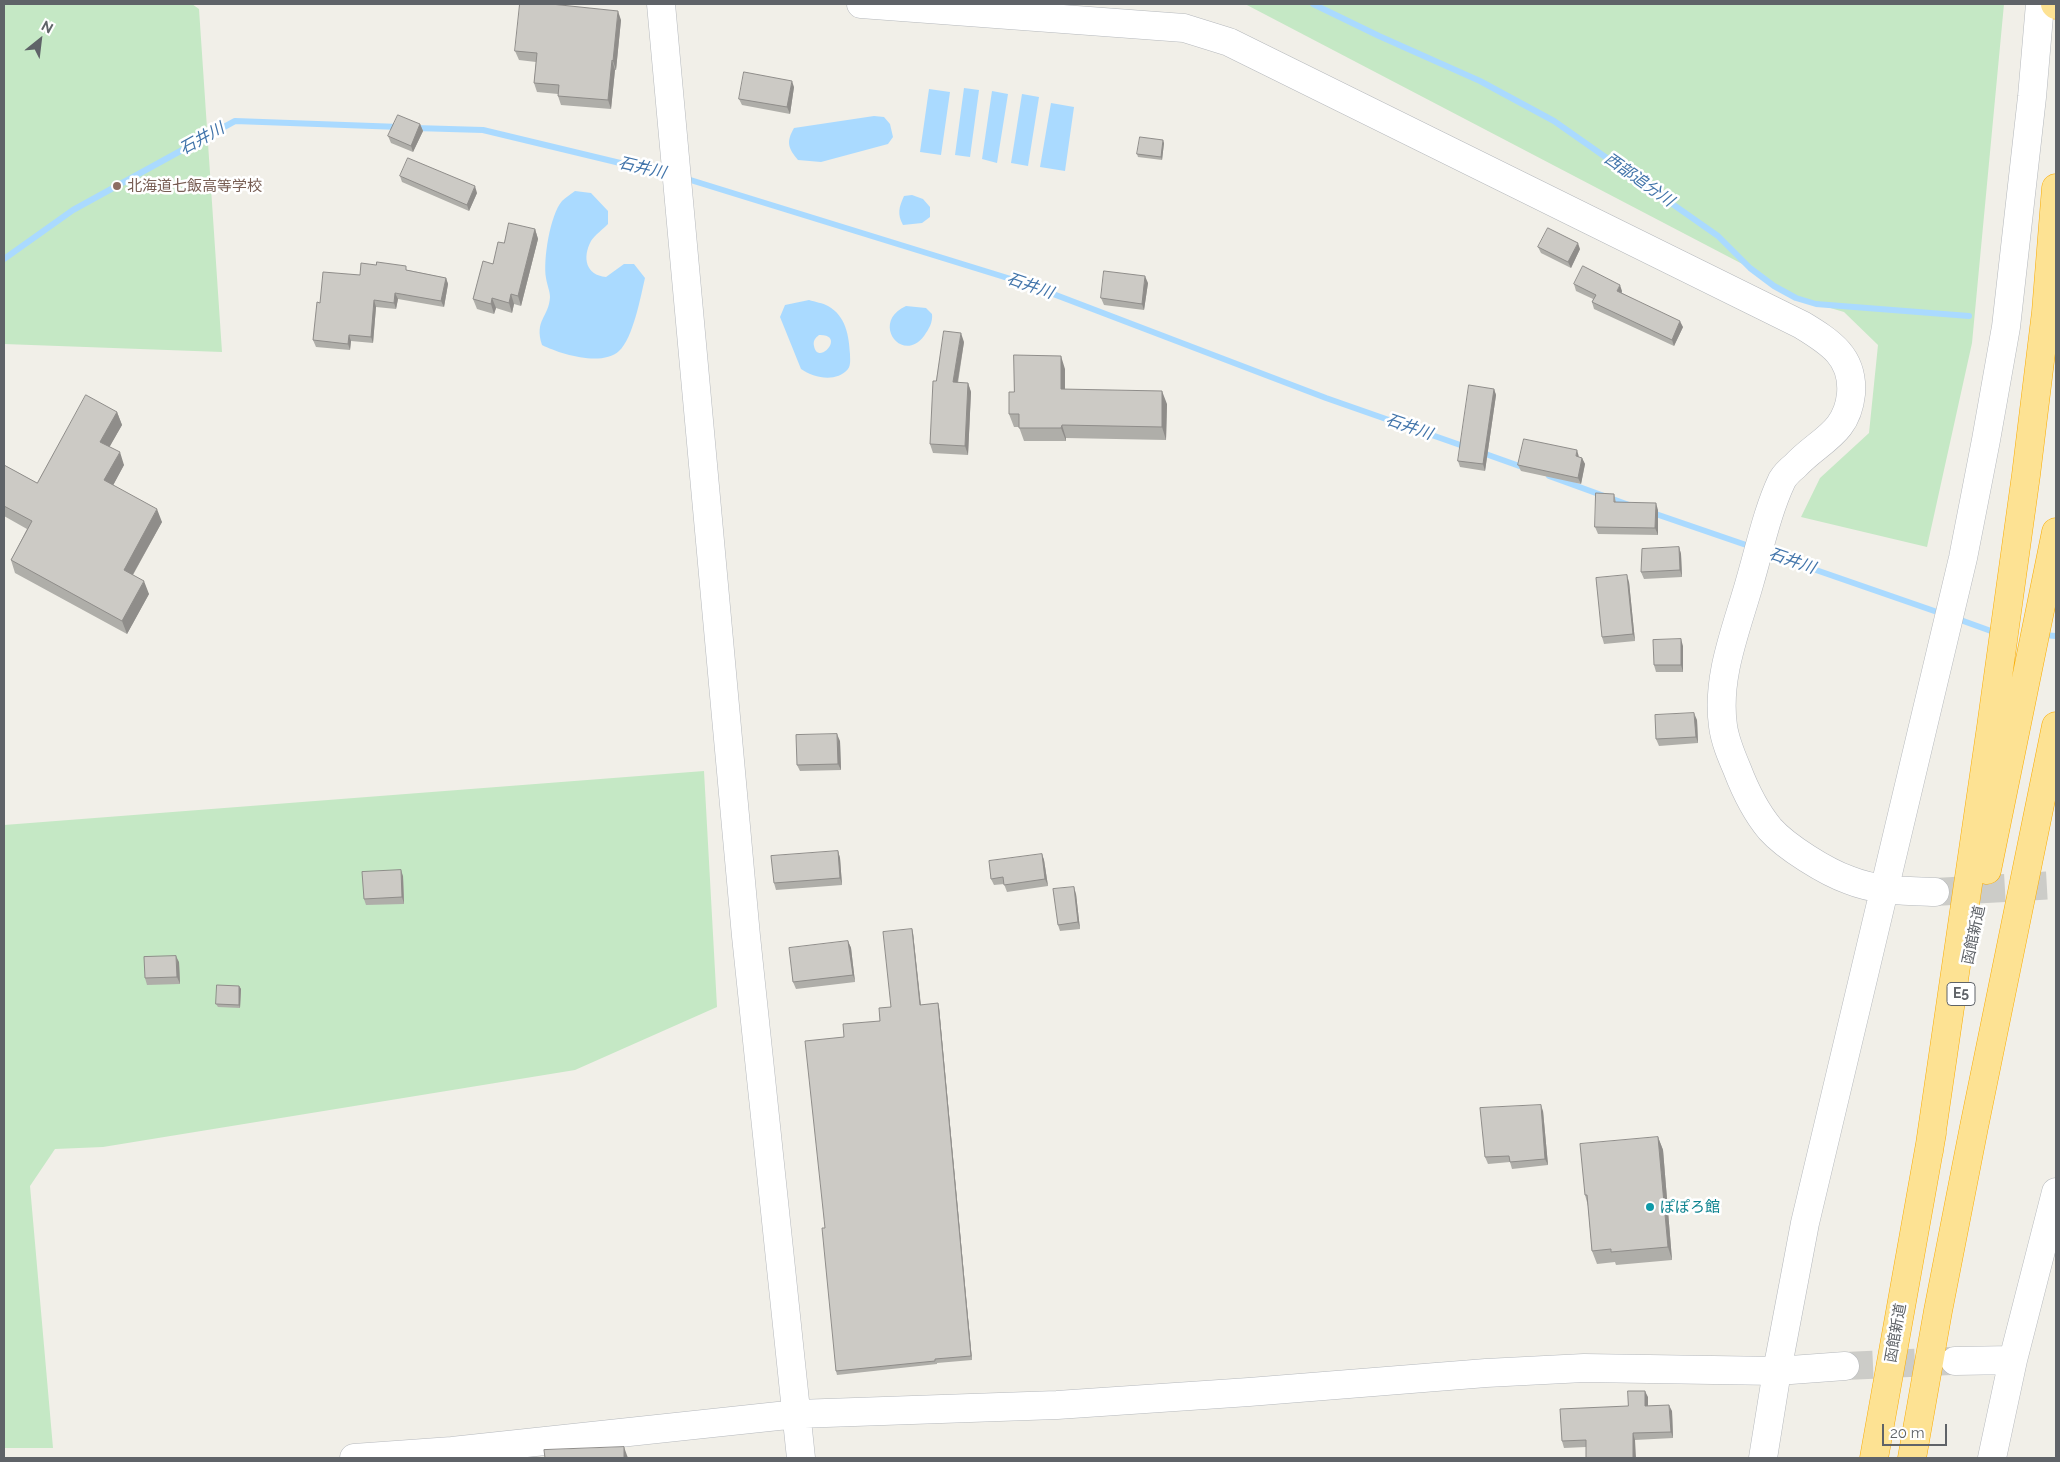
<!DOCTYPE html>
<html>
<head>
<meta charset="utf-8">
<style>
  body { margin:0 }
  #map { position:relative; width:2060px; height:1462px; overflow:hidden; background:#f1efe8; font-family:Raleway,sans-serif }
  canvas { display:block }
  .frame { position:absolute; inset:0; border:5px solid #5f6368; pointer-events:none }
  .north { position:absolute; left:15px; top:15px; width:50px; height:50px; -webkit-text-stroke:4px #fff; paint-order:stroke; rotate:29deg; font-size:14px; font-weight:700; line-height:20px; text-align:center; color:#5f6368 }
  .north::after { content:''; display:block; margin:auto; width:18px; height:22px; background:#5f6368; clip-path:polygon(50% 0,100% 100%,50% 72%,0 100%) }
  .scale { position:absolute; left:1882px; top:1424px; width:65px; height:22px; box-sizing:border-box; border:2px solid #5f6368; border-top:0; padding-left:6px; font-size:15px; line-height:18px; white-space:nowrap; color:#5f6368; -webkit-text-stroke:4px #fff; paint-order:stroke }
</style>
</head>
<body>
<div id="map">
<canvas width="2060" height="1462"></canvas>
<div class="frame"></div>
<div class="north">N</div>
<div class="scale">20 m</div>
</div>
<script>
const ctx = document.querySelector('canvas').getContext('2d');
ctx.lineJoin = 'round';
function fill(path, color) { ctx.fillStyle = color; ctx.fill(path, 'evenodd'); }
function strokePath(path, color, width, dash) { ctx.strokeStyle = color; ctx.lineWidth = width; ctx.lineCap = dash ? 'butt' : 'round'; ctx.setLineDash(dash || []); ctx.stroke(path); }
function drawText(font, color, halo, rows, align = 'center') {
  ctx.font = font + ' Raleway,"Noto Sans JP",sans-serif'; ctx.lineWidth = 5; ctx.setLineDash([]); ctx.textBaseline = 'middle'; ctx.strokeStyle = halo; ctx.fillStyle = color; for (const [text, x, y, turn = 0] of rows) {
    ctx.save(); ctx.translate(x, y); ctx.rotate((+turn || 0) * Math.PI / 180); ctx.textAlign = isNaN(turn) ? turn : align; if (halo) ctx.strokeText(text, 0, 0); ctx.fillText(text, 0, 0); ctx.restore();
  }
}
fill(new Path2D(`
  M 4,4 L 192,4 L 199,9 L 222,352 L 4,344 Z
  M 1245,4 L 2004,4 L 1972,343 L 1927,547 L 1801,517 L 1820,478 L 1869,433 L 1878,345 L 1844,312 L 1796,298 L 1774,286 L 1750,268 Z
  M 704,771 L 717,1007 L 575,1070 L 103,1147 L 55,1149 L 30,1186 L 53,1448 L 4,1448 L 4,825 Z`), '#c5e8c5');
fill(new Path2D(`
  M 964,88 L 979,90 L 970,157 L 955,155 Z
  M 929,89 L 950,92 L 941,155 L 920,152 Z
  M 992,91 L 1008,94 L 997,163 L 982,159 Z
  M 1022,94 L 1039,97 L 1028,166 L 1011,163 Z
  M 1051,103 L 1074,107 L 1065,171 L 1040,167 Z
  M 874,116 L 884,117 L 890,124 L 893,137 L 888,144 L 821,162 L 798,160 C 788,148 786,142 794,128 Z
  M 575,191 L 591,193 L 608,211 L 608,224 C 603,229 595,235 591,241 C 582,258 586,275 606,277 L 624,264 L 634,264 L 645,278 C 641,295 633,339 619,351 C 602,367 560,354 542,345 C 534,320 549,317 550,297 C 550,291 547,285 546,278 C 543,260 550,215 562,201 C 566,197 571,194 575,191 Z
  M 912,195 L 923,199 L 930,207 L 930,217 L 922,223 L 903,225 C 897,214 899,207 904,196 Z
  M 809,300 C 815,302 823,303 828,306 C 846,316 849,336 850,354 C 850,359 851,365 848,369 C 836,383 814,378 801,369 L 780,317 L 785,305 ZM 819,335 C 847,334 818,367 814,346 C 813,341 815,338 819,335 Z
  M 906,306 L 926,308 L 932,314 C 933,322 929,329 924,336 C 902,365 870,322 906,306 Z`), '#aadaff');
strokePath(new Path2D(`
  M 1313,4 L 1379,36 L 1480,81 L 1554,121 L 1718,236 L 1750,268 L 1774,286 L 1796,298 L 1816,304 L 1969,316
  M 415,128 L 483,130 L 670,175
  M 684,178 L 1027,284 L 1326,398 L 1466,447
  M 4,259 L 73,210 L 235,121 L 400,127
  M 1480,452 L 1525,468
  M 1549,476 L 1629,505
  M 1650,512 L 1752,547
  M 1764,552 L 1943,614
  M 1955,618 L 1991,631 L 1998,631
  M 2043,635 L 2056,636`), '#aadaff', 6);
strokePath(new Path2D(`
  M 1935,892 L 2056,885
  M 1845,1366 L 1951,1361`), '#ccccc8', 28, [28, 14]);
const minor = new Path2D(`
  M 661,4 L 746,936 L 801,1458
  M 861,4 L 1184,28 L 1229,42 L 1802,325 C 1830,342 1854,357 1851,394 C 1847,434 1819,440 1795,466 C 1790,470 1785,475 1782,480 C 1767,512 1760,547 1750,581 C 1737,628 1716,676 1723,726 C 1725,741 1731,755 1737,769 C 1745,790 1755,811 1770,829 C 1786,847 1826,872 1849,880 C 1876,891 1906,891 1935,892
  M 1955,1361 L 2013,1360
  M 354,1458 L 452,1451 L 797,1414 L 1057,1405 L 1249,1392 L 1486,1373 L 1584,1368 L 1777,1371 L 1845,1366
  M 1763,1458 L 1777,1371 L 1805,1223 L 1963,558 L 1986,440 L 2006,327 L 2032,97 L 2040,4
  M 1992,1458 L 2013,1360 L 2056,1192`);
const highway = new Path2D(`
  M 2055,4 L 2056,5
  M 1987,870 L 2056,532
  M 1929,1151 L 1991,727 L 2026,475 L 2046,312 L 2056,188
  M 1874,1458 L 1932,1133
  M 1912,1458 L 1938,1311 L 1974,1127 L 2056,726`);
strokePath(minor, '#b5b8bc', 29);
strokePath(highway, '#f9ab00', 29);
strokePath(minor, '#fff', 28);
strokePath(highway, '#fde293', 28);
fill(new Path2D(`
  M 621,20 L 616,70 L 615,70 L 611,109 L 561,105 L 558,96 L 558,94 L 537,92 L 534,83 L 536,62 L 519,60 L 515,51 Z
  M 794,87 L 790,114 L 742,105 L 739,99 Z
  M 420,124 L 423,131 L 413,152 L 391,143 L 388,136 Z
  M 1164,143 L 1162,160 L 1138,157 L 1137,154 Z
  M 400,176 L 477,193 L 469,211 L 402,182 Z
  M 535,229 L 538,239 L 521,306 L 514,304 L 512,313 L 496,308 L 494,314 L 477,309 L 473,299 L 504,243 Z
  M 1538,247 L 1580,249 L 1571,268 L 1541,253 Z
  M 408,270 L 446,278 L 448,284 L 444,307 L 398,299 L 396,309 L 376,307 L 373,343 L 351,341 L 350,350 L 316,347 L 313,340 L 320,303 L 360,275 Z
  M 1148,283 L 1144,310 L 1104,305 L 1101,298 Z
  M 1574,284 L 1622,291 L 1622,293 L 1683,327 L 1674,346 L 1594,309 L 1592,302 L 1593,299 L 1576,291 Z
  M 964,342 L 958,383 L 968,383 L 971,392 L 968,455 L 933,453 L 930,444 L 936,381 Z
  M 1065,369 L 1065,389 L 1167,404 L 1166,440 L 1066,438 L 1066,441 L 1024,441 L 1019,427 L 1014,427 L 1009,414 L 1014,392 Z
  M 1494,389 L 1496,395 L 1485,471 L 1460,467 L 1458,461 Z
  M 117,412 L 122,425 L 109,447 L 124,465 L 113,485 L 162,522 L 133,575 L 149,594 L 127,634 L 15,573 L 11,560 L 27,529 L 4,516 L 4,465 L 37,483 Z
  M 1579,457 L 1582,458 L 1585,464 L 1581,484 L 1521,471 L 1518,465 Z
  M 1614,494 L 1616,502 L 1658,510 L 1658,535 L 1598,534 L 1595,527 Z
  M 1679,547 L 1681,554 L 1682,577 L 1644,579 L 1641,572 Z
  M 1629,582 L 1635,641 L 1604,644 L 1602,637 Z
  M 1683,646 L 1683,672 L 1656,672 L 1654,665 Z
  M 1697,720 L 1698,743 L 1659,746 L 1656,739 Z
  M 840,741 L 841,770 L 800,771 L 797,765 Z
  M 838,851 L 840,858 L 842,885 L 776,890 L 774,883 Z
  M 1042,854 L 1044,860 L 1048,886 L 1007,892 L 1004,884 L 994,885 L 991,879 Z
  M 403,876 L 404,904 L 366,905 L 364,899 Z
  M 1076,894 L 1080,929 L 1060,931 L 1058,925 Z
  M 912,929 L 913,933 L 921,1005 L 938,1003 L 939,1007 L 972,1360 L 937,1363 L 937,1364 L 837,1375 L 836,1371 L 825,1228 L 844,1037 L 880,1021 L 891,1007 Z
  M 848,941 L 851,948 L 855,982 L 796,989 L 793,982 Z
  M 179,962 L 180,984 L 147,985 L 145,978 Z
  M 239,986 L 241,989 L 240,1008 L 218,1007 L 216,1004 Z
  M 1543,1111 L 1548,1165 L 1512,1169 L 1510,1162 L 1488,1164 L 1485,1157 Z
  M 1658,1137 L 1663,1150 L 1672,1260 L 1616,1265 L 1615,1262 L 1597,1264 L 1592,1251 L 1588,1206 L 1585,1195 Z
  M 1648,1397 L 1648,1406 L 1672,1411 L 1673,1438 L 1635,1440 L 1586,1447 L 1564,1448 L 1562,1441 L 1628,1406 Z`), '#afaea9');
fill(new Path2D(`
  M 618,11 L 621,20 L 616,70 L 613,61 Z
  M 612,60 L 615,70 L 611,109 L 608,100 Z
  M 792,81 L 794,87 L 790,114 L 787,107 Z
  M 420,124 L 423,131 L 413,152 L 411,146 Z
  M 1163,140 L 1164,143 L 1162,160 L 1161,157 Z
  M 475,186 L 477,193 L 469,211 L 467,205 Z
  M 535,229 L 538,239 L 521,306 L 518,296 Z
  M 1578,243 L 1580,249 L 1571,268 L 1568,262 Z
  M 1145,276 L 1148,283 L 1144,310 L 1142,304 Z
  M 446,278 L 448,284 L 444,307 L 441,301 Z
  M 1620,285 L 1622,291 L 1619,297 L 1617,291 Z
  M 395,293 L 398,299 L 396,309 L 394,303 Z
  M 511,294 L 514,304 L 512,313 L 509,303 Z
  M 492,298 L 496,308 L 494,314 L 491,304 Z
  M 374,300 L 376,307 L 373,343 L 371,337 Z
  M 1680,321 L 1683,327 L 1674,346 L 1672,340 Z
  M 961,333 L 964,342 L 956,391 L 953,382 Z
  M 349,335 L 351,341 L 350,350 L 348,344 Z
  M 1061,356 L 1065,369 L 1065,402 L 1061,389 Z
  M 968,383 L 971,392 L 968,455 L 965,446 Z
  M 1494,389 L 1496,395 L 1485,471 L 1483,464 Z
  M 1162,391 L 1167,404 L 1166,440 L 1162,427 Z
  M 117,412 L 122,425 L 105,455 L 100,442 Z
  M 1062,425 L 1066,438 L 1066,441 L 1061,428 Z
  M 1577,450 L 1579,457 L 1576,456 Z
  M 120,452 L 124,465 L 109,493 L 104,480 Z
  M 1582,458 L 1585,464 L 1581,484 L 1578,478 Z
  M 1656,503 L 1658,510 L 1658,535 L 1655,528 Z
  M 157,509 L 162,522 L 128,583 L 124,570 Z
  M 1679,547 L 1681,554 L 1682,577 L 1680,570 Z
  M 1627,575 L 1629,582 L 1635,641 L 1633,634 Z
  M 144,581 L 149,594 L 127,634 L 122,621 Z
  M 1681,639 L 1683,646 L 1683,672 L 1681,665 Z
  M 1694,713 L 1697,720 L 1698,743 L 1696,737 Z
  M 837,734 L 840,741 L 841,770 L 838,764 Z
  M 838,851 L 840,858 L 842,885 L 840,878 Z
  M 1042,854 L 1044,860 L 1048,886 L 1045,879 Z
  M 401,870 L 403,876 L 404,904 L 402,897 Z
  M 1074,887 L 1076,894 L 1080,929 L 1078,922 Z
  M 912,929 L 913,933 L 921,1008 L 920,1005 Z
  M 848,941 L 851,948 L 855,982 L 853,975 Z
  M 176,956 L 179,962 L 180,984 L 177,977 Z
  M 239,986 L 241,989 L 240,1008 L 239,1005 Z
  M 938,1003 L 939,1007 L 972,1360 L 971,1356 Z
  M 1541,1105 L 1543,1111 L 1548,1165 L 1545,1159 Z
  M 1658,1137 L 1663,1150 L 1672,1260 L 1668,1247 Z
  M 1645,1391 L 1648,1397 L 1648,1412 L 1645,1406 Z
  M 1669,1405 L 1672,1411 L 1673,1438 L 1671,1432 Z
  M 1633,1433 L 1635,1440 L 1636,1458 L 1633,1458 Z
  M 624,1447 L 628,1458 L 624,1458 Z`), '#8f8d8a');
const building = new Path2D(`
  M 520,4 L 551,4 L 618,11 L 613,61 L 612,60 L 608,100 L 558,96 L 559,85 L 534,83 L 537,53 L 515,51 Z
  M 744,72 L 792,81 L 787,107 L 739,99 Z
  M 398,115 L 420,124 L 411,146 L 388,136 Z
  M 1140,137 L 1163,140 L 1161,157 L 1137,154 Z
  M 408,158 L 475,186 L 467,205 L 400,176 Z
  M 509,223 L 535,229 L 518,296 L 511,294 L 509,303 L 492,298 L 491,304 L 473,299 L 483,261 L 493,264 L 498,242 L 504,243 Z
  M 1548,228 L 1578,243 L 1568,262 L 1538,247 Z
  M 377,262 L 406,266 L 406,270 L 446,278 L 441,301 L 395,293 L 394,303 L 374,300 L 371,337 L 349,335 L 348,344 L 313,340 L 317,302 L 320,303 L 323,272 L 360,275 L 361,263 L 376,265 Z
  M 1583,266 L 1620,285 L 1617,291 L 1680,321 L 1672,340 L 1592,302 L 1596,295 L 1574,284 Z
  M 1104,271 L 1145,276 L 1142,304 L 1101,298 Z
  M 944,331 L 961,333 L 953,382 L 968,383 L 965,446 L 930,444 L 933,381 L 936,381 Z
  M 1014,355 L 1061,356 L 1061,389 L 1162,391 L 1162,427 L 1062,425 L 1061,428 L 1019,428 L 1019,414 L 1009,414 L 1009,392 L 1014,392 Z
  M 1469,385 L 1494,389 L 1483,464 L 1458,461 Z
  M 86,395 L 117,412 L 100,442 L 120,452 L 104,480 L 157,509 L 124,570 L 144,581 L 122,621 L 11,560 L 32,521 L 4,506 L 4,465 L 37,483 Z
  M 1524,439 L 1577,450 L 1576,456 L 1582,458 L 1578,478 L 1518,465 Z
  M 1596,493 L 1614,494 L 1614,502 L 1656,503 L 1655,528 L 1595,527 Z
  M 1679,547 L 1680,570 L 1641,572 L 1642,549 Z
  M 1627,575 L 1633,634 L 1602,637 L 1596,578 Z
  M 1681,639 L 1681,665 L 1654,665 L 1653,640 Z
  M 1694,713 L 1696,737 L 1656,739 L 1655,715 Z
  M 837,734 L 838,764 L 797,765 L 796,735 Z
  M 838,851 L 840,878 L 774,883 L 771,856 Z
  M 1042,854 L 1045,879 L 1004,885 L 1003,877 L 991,879 L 989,861 Z
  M 401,870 L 402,897 L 364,899 L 362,872 Z
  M 1074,887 L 1078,922 L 1058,925 L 1053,889 Z
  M 912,929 L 920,1005 L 938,1003 L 971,1356 L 935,1359 L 935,1361 L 836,1371 L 822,1228 L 825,1228 L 805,1041 L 844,1037 L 843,1024 L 880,1021 L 879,1008 L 891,1007 L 883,932 Z
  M 848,941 L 853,975 L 793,982 L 789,948 Z
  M 176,956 L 177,977 L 145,978 L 144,957 Z
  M 217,985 L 239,986 L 239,1005 L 216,1004 Z
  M 1541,1105 L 1545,1159 L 1510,1162 L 1509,1156 L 1485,1157 L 1480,1108 Z
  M 1658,1137 L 1668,1247 L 1611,1252 L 1611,1249 L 1592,1251 L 1587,1195 L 1585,1195 L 1580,1144 Z
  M 1628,1391 L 1645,1391 L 1645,1406 L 1669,1405 L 1671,1432 L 1633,1433 L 1633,1458 L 1586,1458 L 1586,1440 L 1562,1441 L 1560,1409 L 1628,1406 Z
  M 624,1447 L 624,1458 L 545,1458 L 544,1450 Z`);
fill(building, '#cccac5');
strokePath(building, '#8f8d8a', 1);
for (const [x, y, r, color] of [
  [117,186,5,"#8d6e63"],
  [1650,1207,5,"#0f9aa8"]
]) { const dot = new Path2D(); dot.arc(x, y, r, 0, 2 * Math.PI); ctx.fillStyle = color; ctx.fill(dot); strokePath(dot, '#fff', 2); }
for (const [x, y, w] of [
  [1961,994,28]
]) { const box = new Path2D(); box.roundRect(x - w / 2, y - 11.5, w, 23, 4); ctx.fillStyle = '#fff'; ctx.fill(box); strokePath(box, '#5f6368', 1); }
drawText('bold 14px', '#5f6368', null, [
  ["E5",1961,994]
]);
drawText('15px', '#785e54', '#fff', [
  ["北海道七飯高等学校",127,186]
], 'left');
drawText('15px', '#5f6368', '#fff', [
  ["函館新道",1974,935,-78],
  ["函館新道",1896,1333,-80]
]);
drawText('15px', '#0d838f', '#fff', [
  ["ぽぽろ館",1660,1207]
], 'left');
drawText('italic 16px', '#4174aa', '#fff', [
  ["石井川",202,139,-29],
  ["石井川",642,168,13],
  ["西部追分川",1639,180,35],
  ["石井川",1030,286,19],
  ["石井川",1409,427,19],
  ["石井川",1792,561,19]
]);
</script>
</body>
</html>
